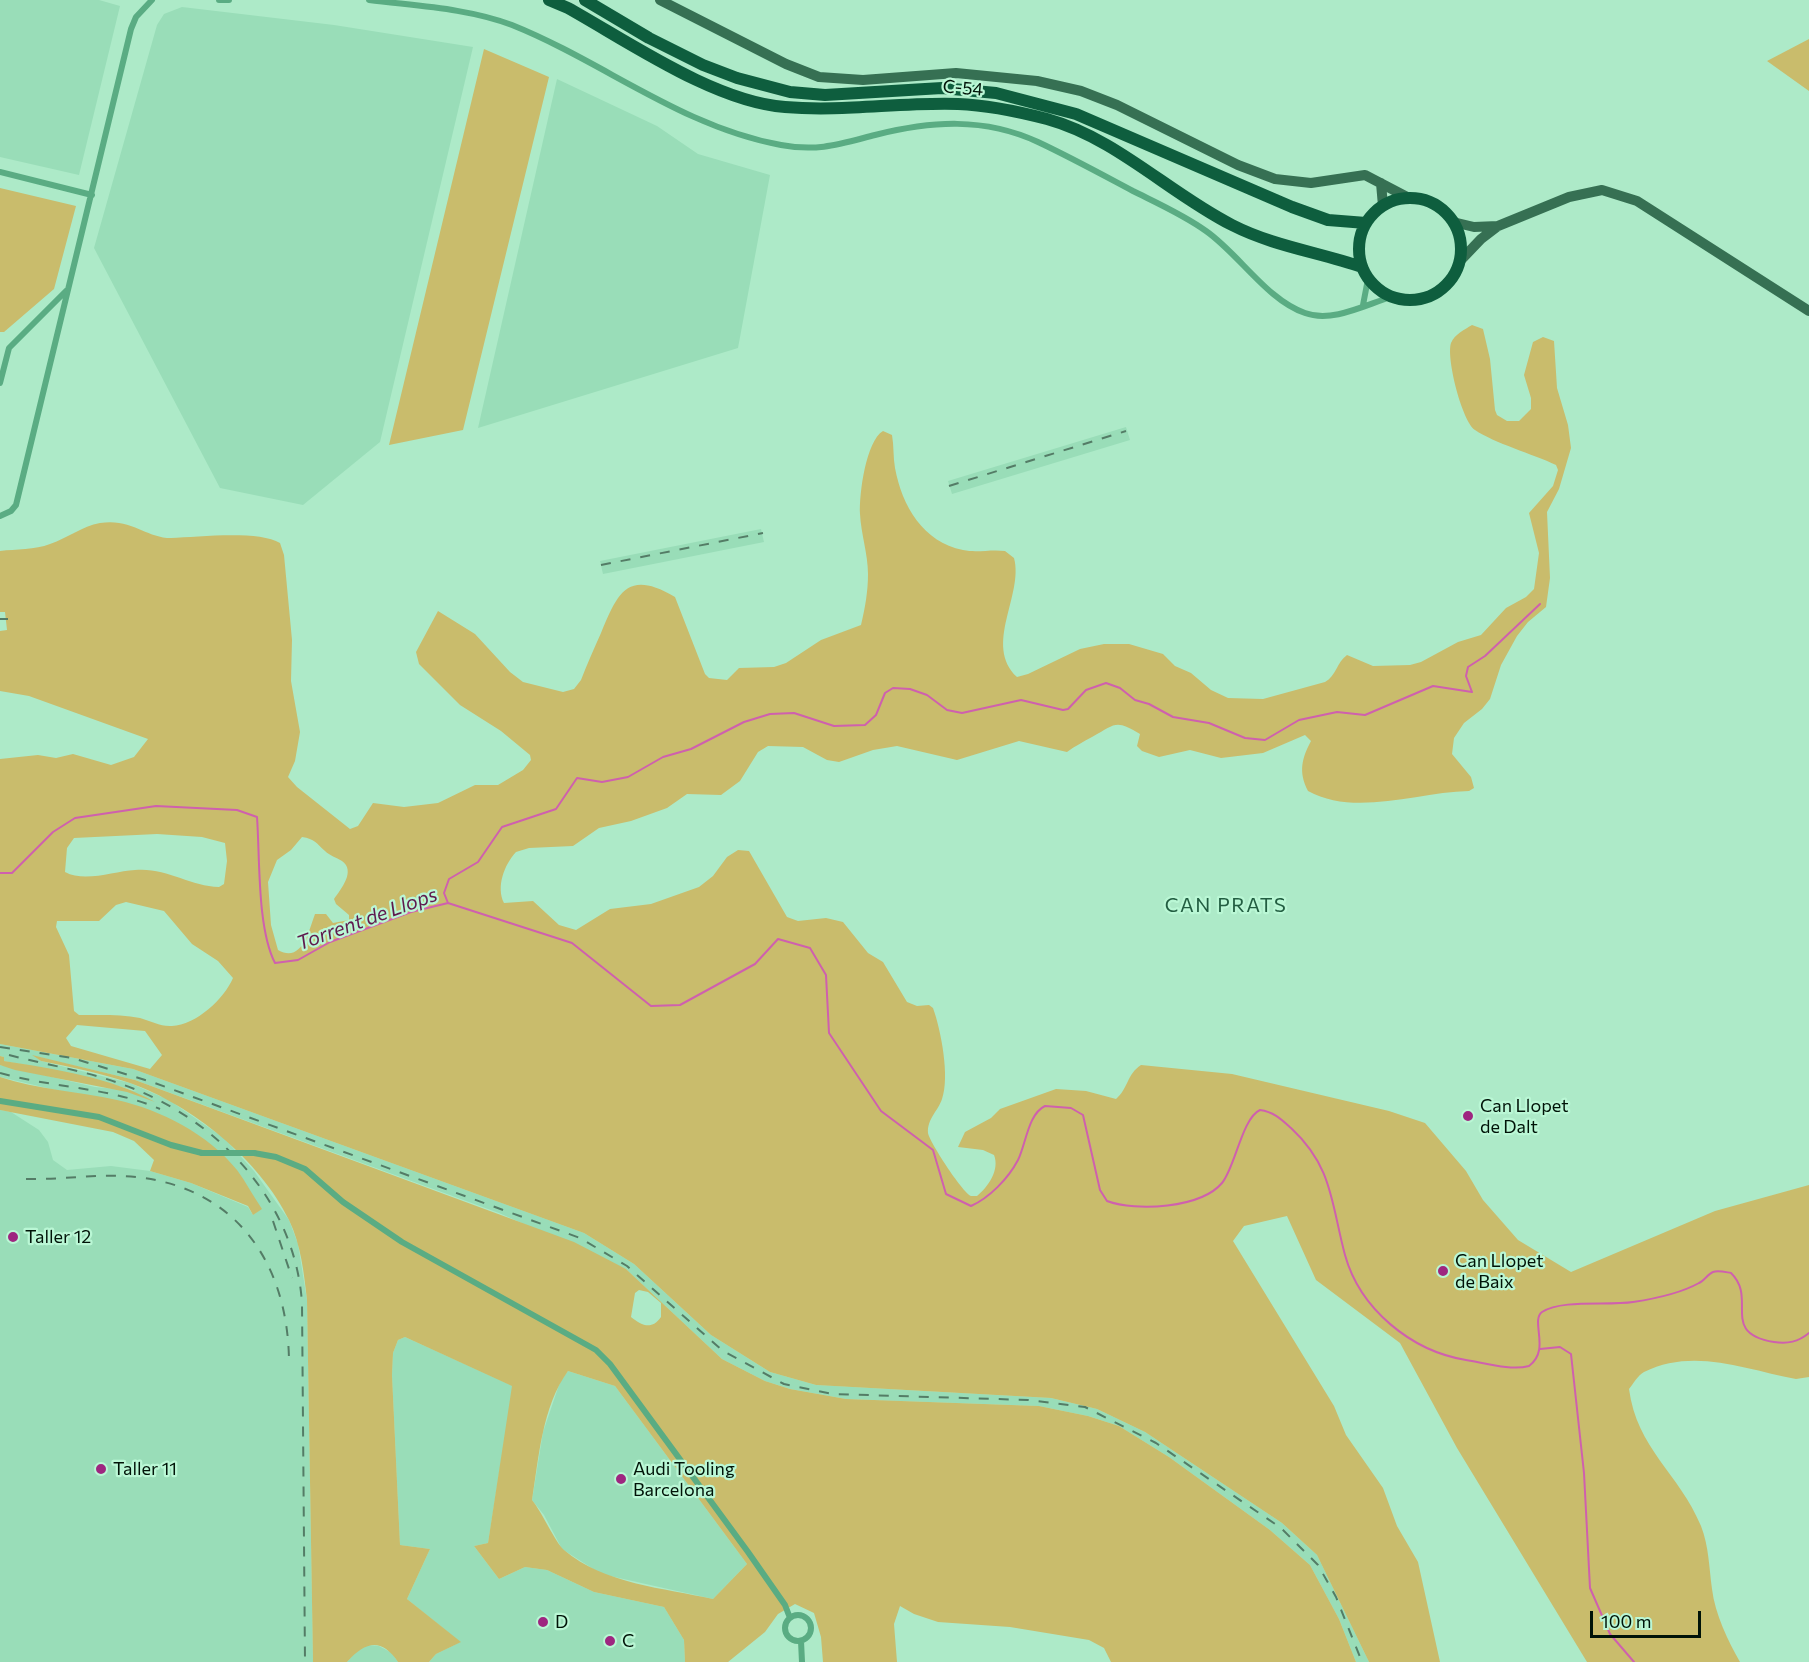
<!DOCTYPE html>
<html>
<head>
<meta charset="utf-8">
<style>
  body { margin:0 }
  #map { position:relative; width:1809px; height:1662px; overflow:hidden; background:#adeac8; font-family:Commissioner,sans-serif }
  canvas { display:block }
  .scale { position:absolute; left:1590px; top:1611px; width:111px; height:27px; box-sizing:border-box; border:3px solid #001308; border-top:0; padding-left:8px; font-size:18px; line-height:21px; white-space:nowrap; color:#001308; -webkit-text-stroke:4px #baf7d5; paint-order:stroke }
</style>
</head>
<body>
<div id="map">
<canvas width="1809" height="1662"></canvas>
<div class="scale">100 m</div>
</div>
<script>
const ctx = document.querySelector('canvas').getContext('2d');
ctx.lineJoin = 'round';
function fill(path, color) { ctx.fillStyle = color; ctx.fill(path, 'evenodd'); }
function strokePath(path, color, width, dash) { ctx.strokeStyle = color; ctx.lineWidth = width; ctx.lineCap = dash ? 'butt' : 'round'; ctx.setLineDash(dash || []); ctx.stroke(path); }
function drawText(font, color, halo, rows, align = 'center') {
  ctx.font = font + ' Commissioner,sans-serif'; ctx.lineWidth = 4.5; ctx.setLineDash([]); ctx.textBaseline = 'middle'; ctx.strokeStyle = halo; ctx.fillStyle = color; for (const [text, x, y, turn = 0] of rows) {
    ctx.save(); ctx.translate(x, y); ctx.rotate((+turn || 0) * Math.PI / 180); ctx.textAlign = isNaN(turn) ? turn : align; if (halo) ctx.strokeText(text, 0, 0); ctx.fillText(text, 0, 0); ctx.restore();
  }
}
fill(new Path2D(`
  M 0,0 L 99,0 L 120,6 L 79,175 L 0,157 Z
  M 182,7 L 334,25 L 473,47 L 380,442 L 303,505 L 220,488 L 94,248 L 157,25 L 164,14 Z
  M 557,79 L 657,126 L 698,154 L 770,175 L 738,348 L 478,428 Z
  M 1126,427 L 1130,440 L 952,494 L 948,481 Z
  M 761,529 L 764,542 L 603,574 L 600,561 Z
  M 0,1044 L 133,1069 L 584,1233 L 634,1264 L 711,1335 L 770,1372 L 816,1385 L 1051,1398 L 1097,1409 L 1145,1432 L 1282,1523 L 1317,1555 L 1369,1662 L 1356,1662 L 1339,1619 L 1310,1565 L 1270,1530 L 1169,1457 L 1119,1426 L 1088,1416 L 1039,1406 L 846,1399 L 790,1389 L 765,1381 L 722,1359 L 626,1269 L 499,1213 L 135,1080 L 34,1056 L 41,1061 L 130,1083 L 169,1100 L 224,1138 L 254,1171 L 289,1220 L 298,1244 L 307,1300 L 313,1662 L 0,1662 L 0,1110 L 11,1112 L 39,1130 L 48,1142 L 53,1160 L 67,1170 L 111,1166 L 150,1171 L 191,1183 L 248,1207 L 253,1215 L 261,1208 L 64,1092 L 0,1077 L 0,1065 L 95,1087 L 137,1091 L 68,1073 L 4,1061 L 4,1057 L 0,1056 Z
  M 405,1337 L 513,1386 L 488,1543 L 474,1546 L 499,1579 L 525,1567 L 547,1570 L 594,1592 L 664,1607 L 684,1640 L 685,1662 L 429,1662 L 436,1654 L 460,1642 L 407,1599 L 430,1549 L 400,1545 L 392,1375 L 393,1353 L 398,1340 Z
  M 568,1371 L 615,1386 L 747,1564 L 713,1599 L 601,1574 L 562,1549 L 544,1515 L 532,1500 L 543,1432 L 560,1382 Z
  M 368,1645 L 379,1646 L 392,1653 L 398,1662 L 347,1662 L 359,1648 Z`), '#99ddb8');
fill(new Path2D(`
  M 1809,39 L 1809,91 L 1767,61 Z
  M 484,49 L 549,77 L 463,430 L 389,445 Z
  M 0,188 L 76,206 L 54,289 L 4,332 L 0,332 Z
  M 1472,325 L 1483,329 L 1490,359 L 1495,410 L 1497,415 L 1507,421 L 1519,421 L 1531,409 L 1531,398 L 1524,375 L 1533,342 L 1543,337 L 1554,341 L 1557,388 L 1568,425 L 1571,448 L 1559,489 L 1547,512 L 1550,578 L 1546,607 L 1528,622 L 1517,636 L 1501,665 L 1490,699 L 1482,709 L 1464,723 L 1454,738 L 1452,754 L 1471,777 L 1474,788 L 1469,791 C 1418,792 1355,817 1308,791 C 1298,772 1302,758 1311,741 L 1305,735 L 1263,753 L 1221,758 L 1190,750 L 1159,757 L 1142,751 L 1137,746 L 1140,734 C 1115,719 1116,724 1092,737 C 1083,742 1075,746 1067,752 L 1019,741 L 957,760 L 897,746 L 873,750 L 839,762 L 827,760 L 803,747 L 768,746 L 758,752 L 740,781 L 721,795 L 687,794 L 667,808 L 631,821 L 599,828 L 573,846 L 529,848 L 516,852 C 504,865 496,887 504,903 L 533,901 L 559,925 L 576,930 L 610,909 L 651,904 L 699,887 L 713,876 L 727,857 L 738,850 L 749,851 L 787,917 L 798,921 L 826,918 L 843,922 L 868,953 L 883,962 L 907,1002 L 917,1006 L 929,1005 L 933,1008 C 941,1030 950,1077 942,1099 C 938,1111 927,1119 928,1133 C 929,1141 962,1192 971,1196 L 977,1196 C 988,1187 1000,1170 994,1155 L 983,1150 L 958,1147 L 965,1132 L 991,1118 L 1000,1109 L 1056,1089 L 1086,1091 L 1116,1099 C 1128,1089 1127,1074 1141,1065 L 1232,1074 L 1389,1111 L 1425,1123 L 1466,1171 L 1483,1200 L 1518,1240 L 1571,1272 L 1715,1211 L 1809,1185 L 1809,1377 L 1796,1379 C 1747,1370 1694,1347 1644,1372 C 1638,1375 1633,1384 1629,1389 C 1637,1449 1679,1473 1701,1526 C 1709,1547 1709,1567 1712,1589 C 1715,1614 1728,1641 1740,1662 L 1587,1662 L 1457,1448 L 1400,1343 L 1316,1280 L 1287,1216 L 1244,1226 L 1233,1241 L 1334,1406 L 1346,1435 L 1383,1488 L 1397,1526 L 1418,1562 L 1440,1662 L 1369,1662 L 1317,1555 L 1282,1523 L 1145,1432 L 1097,1409 L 1051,1398 L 816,1385 L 770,1372 L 711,1335 L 634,1264 L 584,1233 L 133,1069 L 0,1044 L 0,759 L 38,755 L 56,758 L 73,754 L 111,765 L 134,757 L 148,739 L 29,696 L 0,691 L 0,631 L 7,630 L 5,612 L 0,612 L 0,551 C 16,549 35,550 50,544 C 68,538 82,526 100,523 C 132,518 146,538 171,538 C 198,537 259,530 280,543 L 284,555 L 292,640 L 291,681 L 300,732 L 295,761 L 288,777 L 297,787 L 350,829 L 358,826 L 373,803 L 404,807 L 438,803 L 475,785 L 498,785 L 523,770 L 531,760 L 530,755 L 501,731 L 460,705 L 419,664 L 416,652 L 438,611 L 475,634 L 510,672 L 523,682 L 563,692 L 574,689 L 581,680 C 587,664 594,649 601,633 C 618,593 627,569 675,597 L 705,674 L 709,678 L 727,680 L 739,668 L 774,667 L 786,663 L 821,640 L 861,625 C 865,608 868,592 868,574 C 868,554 861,534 860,514 C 859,494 866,441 883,431 L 892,435 C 894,446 893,457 895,468 C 902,506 923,542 963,550 C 977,553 991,549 1005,551 L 1014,558 C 1024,595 983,645 1017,677 L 1028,674 L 1080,649 L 1104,644 L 1129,644 L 1163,654 L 1175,666 L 1191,673 L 1211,690 L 1228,698 L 1263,699 L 1325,682 C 1336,676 1337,662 1347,655 L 1373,666 L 1410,665 L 1421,662 L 1458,642 L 1481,635 L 1506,608 L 1526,597 L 1534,589 L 1539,553 L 1529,513 L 1553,486 L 1558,470 L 1556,465 C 1533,454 1494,443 1475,430 C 1462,421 1446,358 1451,343 C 1455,334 1464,330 1472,325 ZM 157,834 L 202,837 L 225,843 L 227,861 L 224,884 L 219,887 C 190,886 165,867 135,870 C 114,871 85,883 65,872 L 67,848 L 74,838 ZM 302,837 C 315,839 316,843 325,851 C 330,856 336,857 342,861 C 356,871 341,889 334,899 L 336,904 L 349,915 L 349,920 L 333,923 L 326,914 L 315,914 C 309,930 302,964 278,950 L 271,925 L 268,882 L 277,860 L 291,850 ZM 126,902 L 164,911 L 192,944 L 218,961 L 233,978 C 224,999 196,1025 172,1026 C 161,1027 151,1021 140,1018 C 121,1014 99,1015 79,1015 L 74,1011 L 69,955 L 56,927 L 57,921 L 99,921 L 116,905 ZM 77,1025 L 145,1031 L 162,1055 L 150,1069 L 71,1046 L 66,1038 Z
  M 32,1055 L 135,1080 L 574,1242 L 626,1269 L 722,1359 L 765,1381 L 790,1389 L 846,1399 L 1039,1406 L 1088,1416 L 1119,1426 L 1169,1457 L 1270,1530 L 1310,1565 L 1339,1619 L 1356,1662 L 1111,1662 L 1104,1648 L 1089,1640 L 1010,1627 L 938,1622 L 914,1614 L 900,1606 L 894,1624 L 897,1662 L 823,1662 L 821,1637 L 814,1613 L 795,1604 L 778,1614 L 765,1632 L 728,1662 L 685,1662 L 684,1640 L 664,1607 L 594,1592 L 547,1570 L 525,1567 L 499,1579 L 474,1546 L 488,1543 L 512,1386 L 405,1337 L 398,1340 L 393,1353 L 392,1375 L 400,1545 L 430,1549 L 407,1599 L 461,1642 L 436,1654 L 429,1662 L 398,1662 C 381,1637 365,1642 347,1662 L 313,1662 L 307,1300 C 304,1273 301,1245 289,1220 C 260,1160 192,1105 130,1083 C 101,1073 70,1067 41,1061 ZM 639,1290 L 648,1292 L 661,1303 L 661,1317 C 652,1330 642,1326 631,1317 L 635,1293 ZM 568,1371 L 615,1386 L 747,1564 L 713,1599 C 664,1588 604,1584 564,1550 C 555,1542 542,1512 532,1500 C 539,1457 542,1407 568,1371 Z
  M 0,1056 L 4,1057 L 4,1061 C 54,1069 111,1077 155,1102 L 127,1092 L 15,1070 L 0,1065 Z
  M 0,1077 C 38,1090 78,1091 117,1100 C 161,1110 208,1134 237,1170 C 246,1182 253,1196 262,1209 L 253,1215 L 248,1206 L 191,1183 L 150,1171 L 154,1160 L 134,1141 L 113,1132 L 0,1110 Z`), '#c9bc6c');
strokePath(new Path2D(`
  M 0,873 L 12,873 L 53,832 L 75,818 L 156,806 L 237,810 L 257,817 C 260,858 257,928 275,963 L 298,960 L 330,942 L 411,912 L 448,903 L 572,943 L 651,1006 L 680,1005 L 755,964 L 778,939 L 810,948 L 826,975 L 829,1033 L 881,1111 L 933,1150 L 946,1194 L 971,1206 C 989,1198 1008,1179 1018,1160 C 1026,1144 1028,1114 1045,1106 L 1071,1108 L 1083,1115 L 1100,1190 L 1107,1201 C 1136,1212 1201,1208 1222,1183 C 1235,1168 1242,1118 1260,1110 C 1274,1112 1281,1119 1291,1128 C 1333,1167 1331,1203 1345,1255 C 1360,1309 1411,1351 1466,1360 C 1485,1363 1511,1371 1529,1366 C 1551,1350 1530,1321 1542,1312 C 1562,1299 1608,1306 1633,1302 C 1653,1299 1681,1293 1699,1283 C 1704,1281 1708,1274 1713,1272 C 1718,1270 1725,1272 1731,1273 C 1758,1299 1719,1333 1774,1342 C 1788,1344 1798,1342 1809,1333
  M 448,903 L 444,893 L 449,879 L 478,862 L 502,827 L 556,809 L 577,778 L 602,782 L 628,777 L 663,757 L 691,749 L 744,722 L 770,714 L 794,713 L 834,726 L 865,725 L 876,715 L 885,693 L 893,688 L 910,689 L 927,695 L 947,710 L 962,713 L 1021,700 L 1063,710 L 1068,709 L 1086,690 L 1106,683 L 1120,688 L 1135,700 L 1149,704 L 1173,717 L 1209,723 L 1245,738 L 1265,740 L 1299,720 L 1337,712 L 1365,715 L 1433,686 L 1472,692 L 1466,676 L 1468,667 L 1485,656 L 1540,604
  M 1540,1349 L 1560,1347 L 1571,1354 L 1584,1473 L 1590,1588 L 1610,1634 L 1634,1662`), '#cf60ae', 2);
strokePath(new Path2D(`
  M 219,0 L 229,0
  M 369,0 C 416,6 467,8 512,25 C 604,62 682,127 781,145 C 818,152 840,144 875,135 C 931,121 984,117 1038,142 C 1070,157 1101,174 1133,191 C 1157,203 1184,215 1206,231 C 1239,254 1267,300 1305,313 C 1332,323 1365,305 1391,297
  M 0,172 L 92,195
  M 1363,305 L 1368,279
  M 0,383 L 9,348 L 66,291
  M 0,516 L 11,511 L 16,505 L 131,29 L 136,17 L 152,0
  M 0,1101 L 99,1117 L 171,1145 L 202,1153
  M 254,1153 L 276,1157 L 305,1169 L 343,1202 L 402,1242 L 596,1350 L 610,1364 L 748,1552 L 785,1605 L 790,1618
  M785 1628a13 13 0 1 1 26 0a13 13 0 1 1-26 0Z
  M 801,1641 L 802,1662`), '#5aac83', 6);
strokePath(new Path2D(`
  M 660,0 L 786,64 L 819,77 L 863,80 L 956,73 L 1037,81 L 1081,91 L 1117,105 L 1238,165 L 1275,179 L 1311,183 L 1365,175 L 1409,198
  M 1381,183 L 1383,206
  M 1453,222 L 1474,227 L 1498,226
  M 1460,261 L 1481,239 L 1498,226 L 1569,197 L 1602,190 L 1637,201 L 1809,311`), '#367053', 10);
strokePath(new Path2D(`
  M 549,0 L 568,8 C 629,42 715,102 785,107 C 843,112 900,102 958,104 C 986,105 1020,112 1047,119 C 1116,138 1169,193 1232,225 C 1273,246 1318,252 1362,267
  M 585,0 L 649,38 L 703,65 L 737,78 L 790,92 L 825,95 L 942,88 L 996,93 L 1076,114 L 1292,207 L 1328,220 L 1366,223
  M1359 249a51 51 0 1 1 102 0a51 51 0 1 1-102 0Z`), '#0e5e3e', 12);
strokePath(new Path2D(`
  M 949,486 L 1126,431
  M 601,565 L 763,533
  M 0,619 L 8,619
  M 0,1047 L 72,1058 L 152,1082 L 580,1238 L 627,1266 L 723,1351 L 784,1384 L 833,1394 L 1028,1400 L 1085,1407 L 1156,1443 L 1281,1528 L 1318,1565 L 1336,1597 L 1362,1662
  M 9,1055 C 47,1065 87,1071 124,1085 C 218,1119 295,1201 302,1303 L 305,1662
  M 0,1073 C 53,1088 109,1087 160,1109
  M 26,1179 C 63,1180 100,1173 136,1177 C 238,1188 288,1265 289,1361
  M 273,1221 L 292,1278`), '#547c66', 2, [10, 10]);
strokePath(new Path2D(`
  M 202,1153 L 254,1153`), '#5aac83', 6);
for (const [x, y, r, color] of [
  [1468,1116,6,"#9e2680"],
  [13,1237,6,"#9e2680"],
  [1443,1271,6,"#9e2680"],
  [101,1469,6,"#9e2680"],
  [621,1479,6,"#9e2680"],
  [543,1622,6,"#9e2680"],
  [610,1641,6,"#9e2680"]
]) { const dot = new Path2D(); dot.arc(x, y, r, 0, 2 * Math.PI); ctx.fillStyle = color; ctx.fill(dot); strokePath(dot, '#baf7d5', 2); }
drawText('18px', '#001308', '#baf7d5', [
  ["C-54",963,88,5]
]);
drawText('18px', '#001308', '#baf7d5', [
  ["Can Llopet",1480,1106],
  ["de Dalt",1480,1127],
  ["Taller 12",25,1237],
  ["Can Llopet",1455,1261],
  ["de Baix",1455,1282],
  ["Taller 11",113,1469],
  ["Audi Tooling",633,1469],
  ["Barcelona",633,1490],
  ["D",555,1622],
  ["C",622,1641]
], 'left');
ctx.letterSpacing = '1.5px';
drawText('20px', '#225d41', '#baf7d5', [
  ["CAN PRATS",1226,905]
]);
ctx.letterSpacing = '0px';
drawText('italic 20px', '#5f194d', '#baf7d5', [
  ["Torrent de Llops",367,919,-20]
]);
</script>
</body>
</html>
